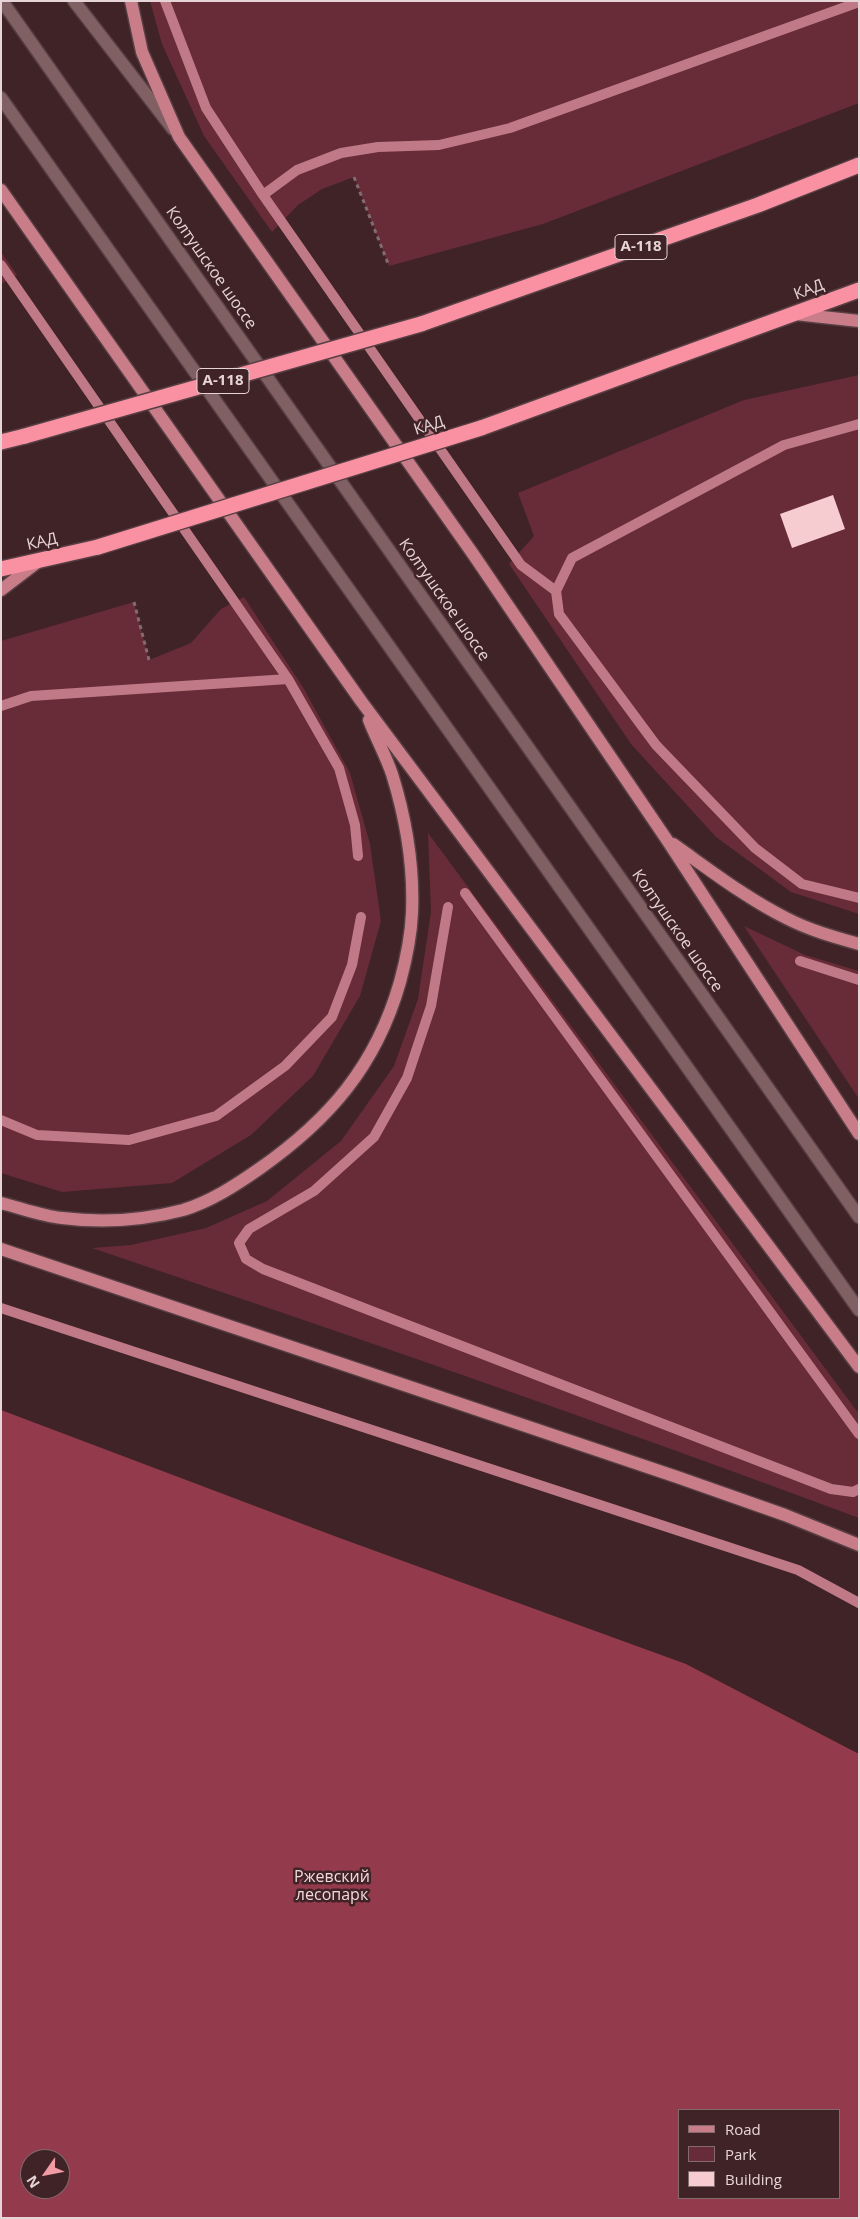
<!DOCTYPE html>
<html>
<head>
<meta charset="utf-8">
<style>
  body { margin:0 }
  #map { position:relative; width:860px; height:2219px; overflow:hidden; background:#3f2327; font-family:"Open Sans",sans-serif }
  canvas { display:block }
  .frame { position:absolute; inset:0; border:2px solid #e7d4d6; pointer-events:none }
  .legend { position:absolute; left:678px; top:2109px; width:162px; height:90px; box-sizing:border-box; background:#3f2327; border:1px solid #826a6d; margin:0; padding:6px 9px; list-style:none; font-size:15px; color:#e7d4d6 }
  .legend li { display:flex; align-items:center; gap:10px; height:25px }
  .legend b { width:25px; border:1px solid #826a6d }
  .north { position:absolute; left:20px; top:2149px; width:50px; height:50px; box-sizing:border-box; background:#3f2327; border:1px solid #826a6d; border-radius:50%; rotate:237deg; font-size:14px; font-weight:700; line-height:20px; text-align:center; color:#e7d4d6 }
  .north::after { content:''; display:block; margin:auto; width:18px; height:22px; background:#f39aa7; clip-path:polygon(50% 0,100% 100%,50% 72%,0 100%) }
</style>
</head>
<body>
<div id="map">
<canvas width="860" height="2219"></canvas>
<div class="frame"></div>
<ul class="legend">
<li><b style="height:6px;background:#c97d89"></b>Road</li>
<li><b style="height:14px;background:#672c37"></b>Park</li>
<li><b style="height:14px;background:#f6ccd1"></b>Building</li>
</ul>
<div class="north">N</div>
</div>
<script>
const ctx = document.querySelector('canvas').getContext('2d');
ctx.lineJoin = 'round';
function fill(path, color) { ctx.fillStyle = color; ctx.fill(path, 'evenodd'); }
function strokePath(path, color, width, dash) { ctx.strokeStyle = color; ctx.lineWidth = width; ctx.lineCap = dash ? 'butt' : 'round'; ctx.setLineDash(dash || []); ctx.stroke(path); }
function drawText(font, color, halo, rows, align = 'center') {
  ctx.font = font + ' "Open Sans",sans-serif'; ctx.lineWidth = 5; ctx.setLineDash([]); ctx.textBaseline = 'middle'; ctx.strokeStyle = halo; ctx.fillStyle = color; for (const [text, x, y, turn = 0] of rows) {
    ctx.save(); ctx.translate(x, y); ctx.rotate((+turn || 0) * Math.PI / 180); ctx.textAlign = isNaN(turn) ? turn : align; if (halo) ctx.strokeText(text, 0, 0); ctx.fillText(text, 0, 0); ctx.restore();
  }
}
fill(new Path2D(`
  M 150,1 L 859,1 L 859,103 L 543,224 L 389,266 L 354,177 L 322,189 L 298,205 L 272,232 L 204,136 L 162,44 Z
  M 1,252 L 17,275 L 1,284 Z
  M 859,375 L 859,914 L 791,892 L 716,837 L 631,744 L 509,564 L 534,536 L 518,493 L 744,400 Z
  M 244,597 L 304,689 L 350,773 L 370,844 L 381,921 L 360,996 L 313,1076 L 251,1135 L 172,1183 L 62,1192 L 1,1173 L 1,641 L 134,602 L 149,660 L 191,643 L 221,609 Z
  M 428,833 L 859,1414 L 859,1518 C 605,1423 349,1335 92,1248 L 131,1245 L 206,1228 L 267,1201 L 341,1141 L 394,1066 L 418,999 L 431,912 Z
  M 744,926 L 805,955 L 859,971 L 859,1099 Z`), '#672c37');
fill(new Path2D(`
  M 1,1410 L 337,1537 L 686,1664 L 859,1754 L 859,2218 L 1,2218 ZM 679,2110 L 839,2110 L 839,2198 L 679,2198 ZM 30,2159 L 60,2159 L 60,2189 L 30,2189 Z`), '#933a4c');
strokePath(new Path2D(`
  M 165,1 L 206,108 L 263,195 L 521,565 L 556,591 L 559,614 L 656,745 L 755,848 L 802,884 L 859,898
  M 263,195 L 297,170 L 341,153 L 378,147 L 439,145 L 510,128 L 859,2
  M 1,265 L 288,679 L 339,768 L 355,825 L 358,856
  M 556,591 L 572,558 L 784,445 L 859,424
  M 1,706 L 31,696 L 288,679
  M 465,893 L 859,1434
  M 448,907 L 431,1006 L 407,1078 L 374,1137 L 314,1191 L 249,1229 L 239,1243 L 246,1259 L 263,1269 L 831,1489 L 853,1492 L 859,1489
  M 800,961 L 859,980
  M 1,1120 L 37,1135 L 129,1140 L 216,1116 L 285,1066 L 332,1017 L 352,965 L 361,917
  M 1,1308 L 798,1570 L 859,1603`), '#c07a87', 10);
fill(new Path2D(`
  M 833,495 L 845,529 L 792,548 L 780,514 Z`), '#f6ccd1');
const secondary = new Path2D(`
  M 2,1 L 859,1217
  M 74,1 L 173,129
  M 1,98 L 859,1310`);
const primary = new Path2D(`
  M 131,1 L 142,52 L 179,137 L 473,554 L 667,840 L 859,1134
  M 1,190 L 361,701 L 859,1367
  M 795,314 L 859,321
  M 1,590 L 39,561
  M 673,844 C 710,870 746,898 786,918 C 809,930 834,937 859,944
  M 1,1203 C 21,1208 42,1216 62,1218 C 102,1223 145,1220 183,1210 C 210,1202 236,1185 259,1169 C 329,1120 376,1066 400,982 C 406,960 411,936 412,913 C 414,866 406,819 392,774 C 386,756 376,738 369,720
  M 1,1249 L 677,1477 L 785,1515 L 859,1545`);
const motorway = new Path2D(`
  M 421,324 L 758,205 L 859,165
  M 481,428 L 859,290
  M 1,442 L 25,436
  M 1,569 L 98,547`);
strokePath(secondary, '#573f43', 15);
strokePath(primary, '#573f43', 15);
strokePath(motorway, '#573f43', 18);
strokePath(new Path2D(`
  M 354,177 L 389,266
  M 134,602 L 149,660`), '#836b6e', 3, [4, 4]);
strokePath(secondary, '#816064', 12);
strokePath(primary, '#c97d89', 12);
strokePath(motorway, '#f991a2', 15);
const motorwayBridge = new Path2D(`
  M 25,436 L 421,324
  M 98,547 L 481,428`);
strokePath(motorwayBridge, '#573f43', 18, []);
strokePath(motorwayBridge, '#f991a2', 15);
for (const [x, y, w] of [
  [641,247,52],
  [223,381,52]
]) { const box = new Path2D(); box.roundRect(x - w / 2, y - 12.5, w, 25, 4); ctx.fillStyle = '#3f2327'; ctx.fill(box); strokePath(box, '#e7d4d6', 1); }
drawText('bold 15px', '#e7d4d6', null, [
  ["А-118",641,247],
  ["А-118",223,381]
]);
drawText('16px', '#e7d4d6', '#3f2327', [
  ["Колтушское шоссе",211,268,55],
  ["КАД",809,290,-21],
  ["КАД",429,426,-18],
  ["КАД",42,542,-13],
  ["Колтушское шоссе",444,600,55],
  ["Колтушское шоссе",677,931,55]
]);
drawText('16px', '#f3d8db', '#3f2327', [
  ["Ржевский",332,1877],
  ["лесопарк",332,1895]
]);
</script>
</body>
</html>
